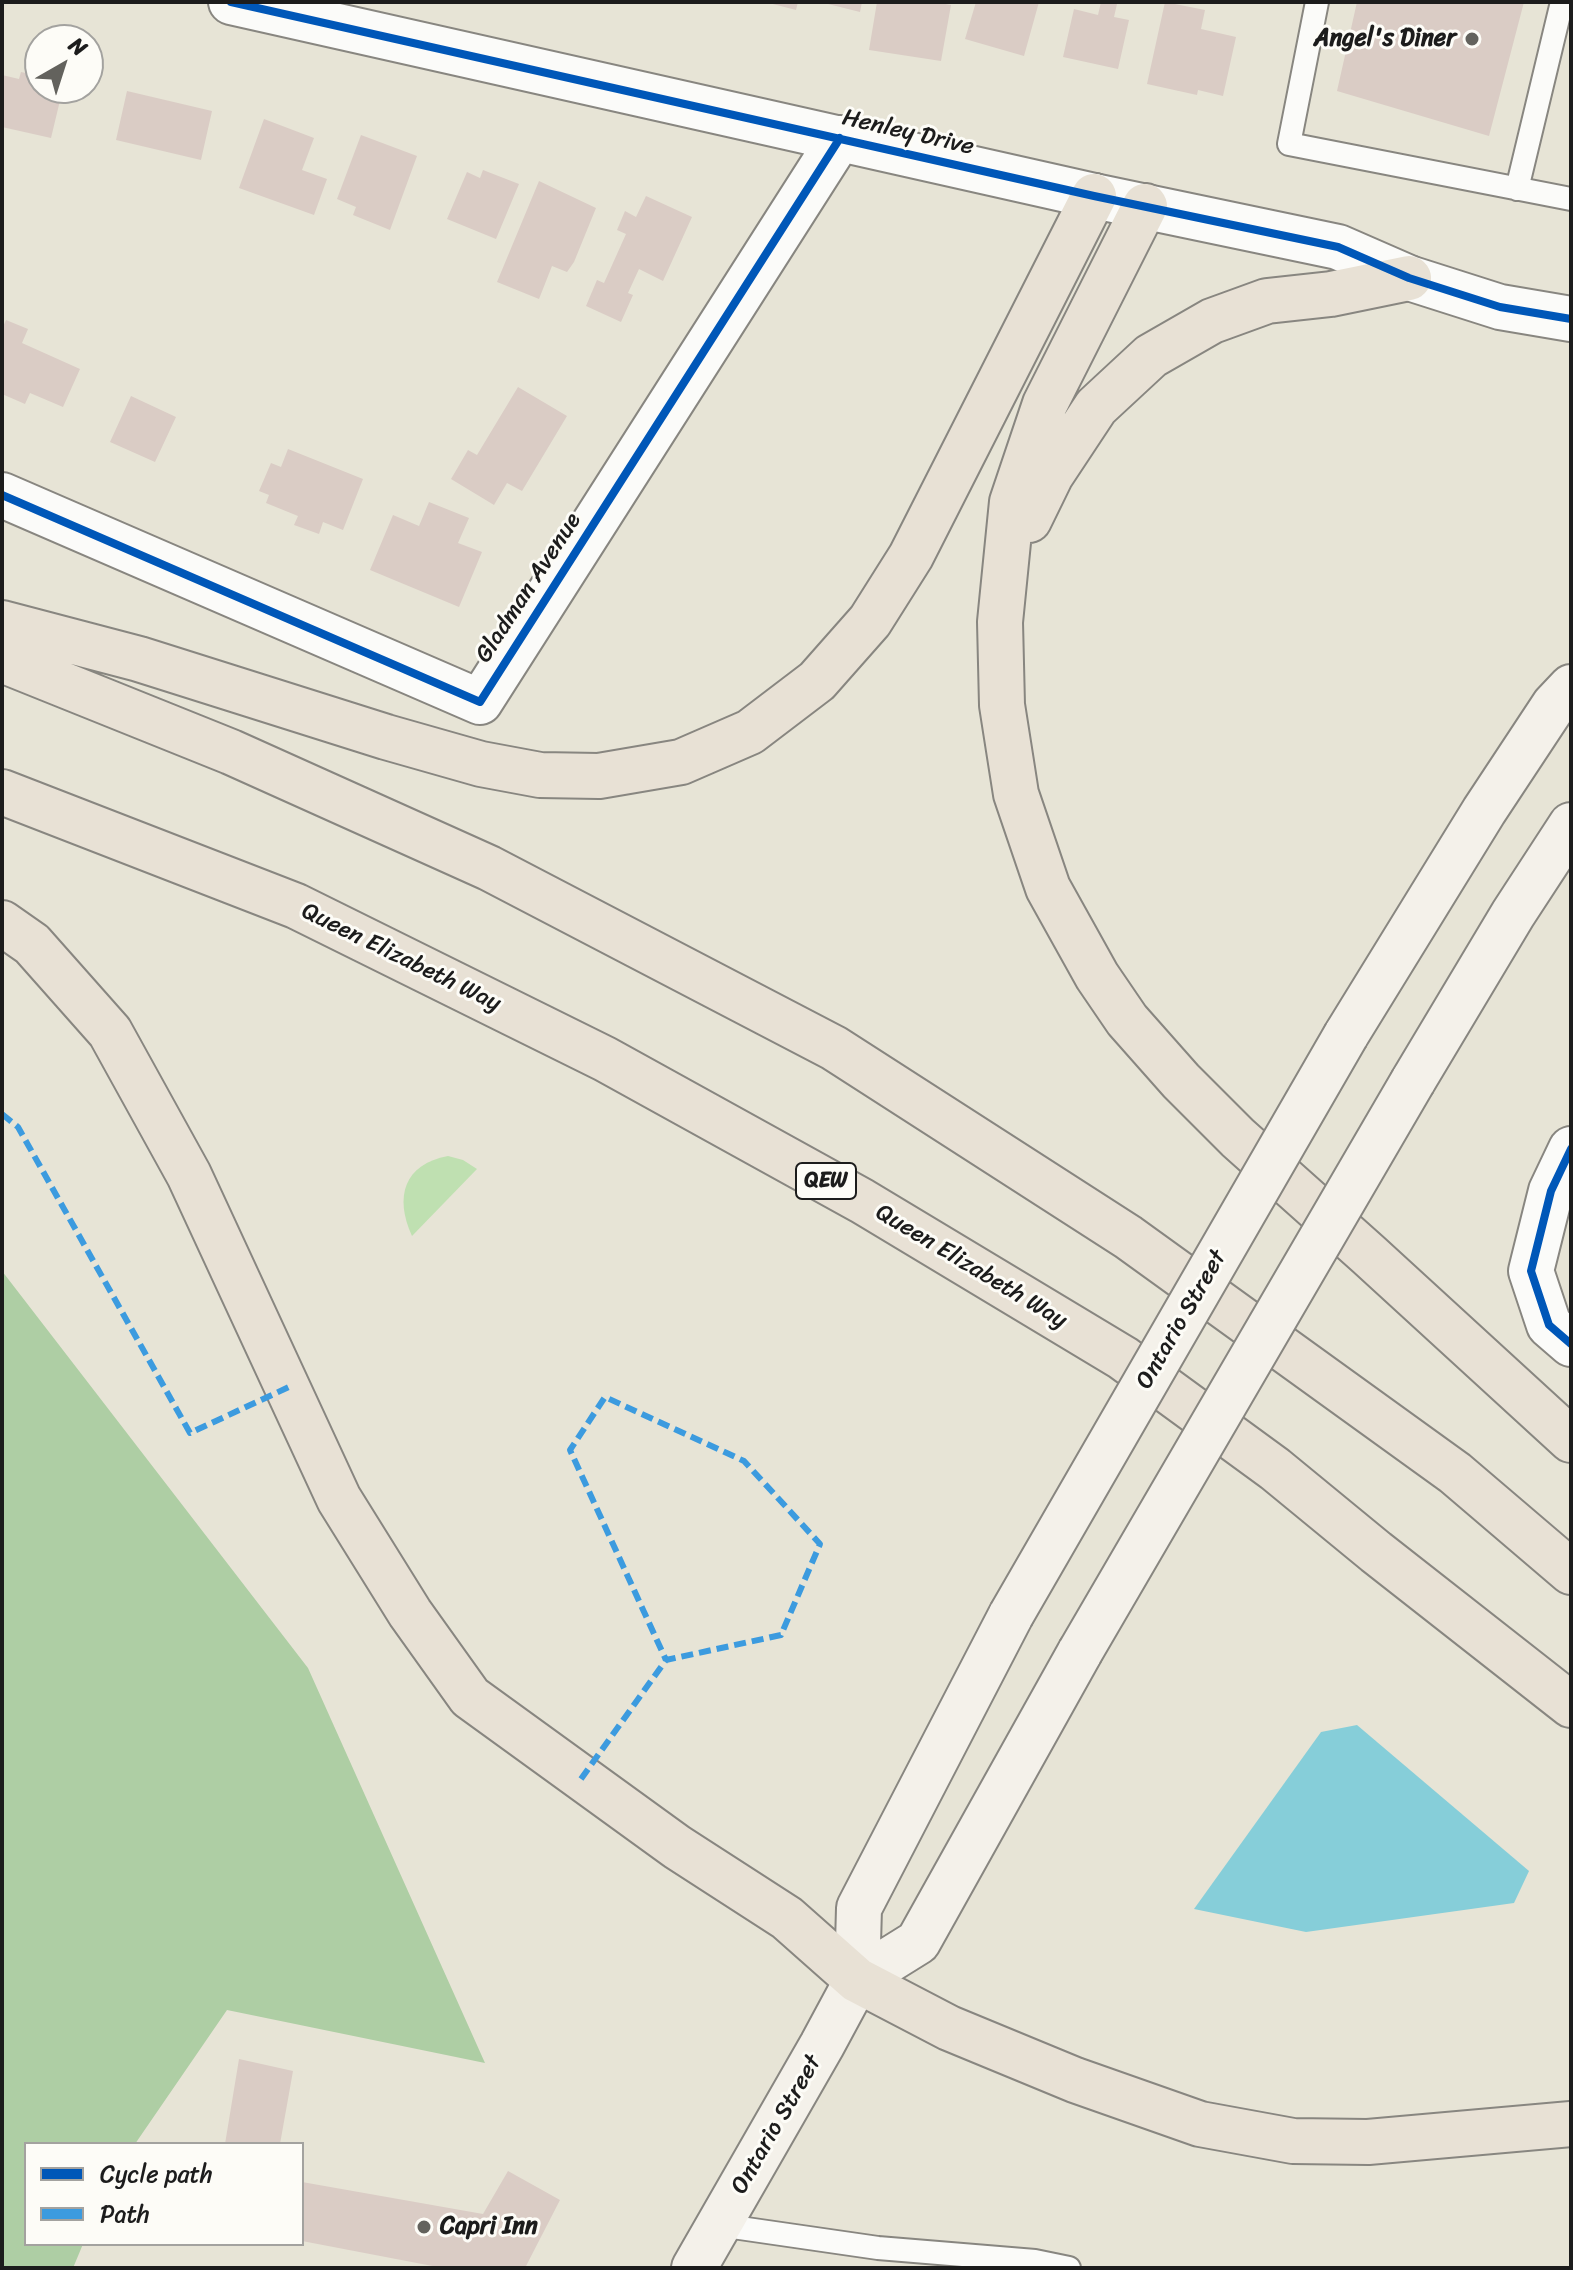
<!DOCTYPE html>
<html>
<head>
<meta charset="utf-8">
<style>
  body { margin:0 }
  #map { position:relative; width:1573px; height:2270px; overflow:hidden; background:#e7e4d6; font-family:Sriracha,sans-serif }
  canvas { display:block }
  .frame { position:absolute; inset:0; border:4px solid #1c1c1c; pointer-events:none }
  .legend { position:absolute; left:24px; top:2142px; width:280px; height:104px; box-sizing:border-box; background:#fdfcf7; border:2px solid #a3a29f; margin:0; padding:10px 14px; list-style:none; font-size:24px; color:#1c1c1c }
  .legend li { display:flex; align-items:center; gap:16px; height:40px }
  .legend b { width:40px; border:2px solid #a3a29f }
  .north { position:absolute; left:24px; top:24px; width:80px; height:80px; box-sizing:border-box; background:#fdfcf7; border:2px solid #a3a29f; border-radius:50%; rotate:39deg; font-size:22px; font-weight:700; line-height:32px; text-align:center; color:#1c1c1c }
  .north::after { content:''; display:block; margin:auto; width:28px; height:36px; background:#63625d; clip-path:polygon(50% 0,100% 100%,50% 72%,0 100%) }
</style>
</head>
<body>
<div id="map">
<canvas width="1573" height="2270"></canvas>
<div class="frame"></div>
<ul class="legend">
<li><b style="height:10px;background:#0057b8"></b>Cycle path</li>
<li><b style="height:10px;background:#3c9bdf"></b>Path</li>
</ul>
<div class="north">N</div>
</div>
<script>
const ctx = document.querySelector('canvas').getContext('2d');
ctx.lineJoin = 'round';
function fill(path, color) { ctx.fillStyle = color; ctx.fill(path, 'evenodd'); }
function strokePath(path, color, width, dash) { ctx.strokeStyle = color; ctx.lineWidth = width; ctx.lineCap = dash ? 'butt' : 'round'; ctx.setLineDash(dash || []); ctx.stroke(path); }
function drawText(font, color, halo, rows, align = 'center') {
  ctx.font = font + ' Sriracha,sans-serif'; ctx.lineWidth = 6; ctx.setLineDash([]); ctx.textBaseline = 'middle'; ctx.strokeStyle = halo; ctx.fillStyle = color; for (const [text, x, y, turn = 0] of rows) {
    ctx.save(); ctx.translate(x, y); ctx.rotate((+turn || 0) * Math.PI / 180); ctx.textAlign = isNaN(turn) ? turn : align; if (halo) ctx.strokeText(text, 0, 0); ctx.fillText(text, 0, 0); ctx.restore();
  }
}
fill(new Path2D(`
  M 448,1156 L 463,1160 L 477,1169 L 412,1236 C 394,1197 404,1164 448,1156 Z`), '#bfe0b1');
fill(new Path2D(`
  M 2,1271 L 308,1668 L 485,2063 L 227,2010 L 135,2144 L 26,2144 L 26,2244 L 83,2244 L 73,2268 L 2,2268 Z`), '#aecea4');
fill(new Path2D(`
  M 1357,1725 L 1529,1871 L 1514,1903 L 1306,1932 L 1194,1909 L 1321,1732 Z`), '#86ced9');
fill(new Path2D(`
  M 765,2 L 798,2 L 796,10 Z
  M 820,2 L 862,2 L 860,12 Z
  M 877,2 L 935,2 L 951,5 L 941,61 L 869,50 Z
  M 976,2 L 1039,2 L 1024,56 L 965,39 Z
  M 1101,2 L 1117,4 L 1114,17 L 1129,20 L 1118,69 L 1063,57 L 1074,9 L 1098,15 Z
  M 1165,2 L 1205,10 L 1201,29 L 1236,37 L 1223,96 L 1198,90 L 1197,95 L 1147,84 Z
  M 1357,2 L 1524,2 L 1489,136 L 1337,91 Z
  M 21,72 L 40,76 L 40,88 L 63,88 L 51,138 L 2,127 L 2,75 L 19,79 Z
  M 127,91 L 212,111 L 201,160 L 116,140 Z
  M 264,119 L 314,138 L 302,170 L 327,179 L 314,215 L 239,188 Z
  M 361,135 L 417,156 L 390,230 L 353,215 L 356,207 L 337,199 Z
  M 483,170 L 519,184 L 496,239 L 447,219 L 467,172 L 480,178 Z
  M 539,181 L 596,208 L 574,262 L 567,272 L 552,266 L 539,299 L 497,282 Z
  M 646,196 L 692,217 L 663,281 L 639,269 L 628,293 L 633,295 L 621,322 L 586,306 L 597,280 L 604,283 L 626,234 L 617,230 L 625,211 L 636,217 Z
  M 6,320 L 28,329 L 22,343 L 80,369 L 63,407 L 30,393 L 25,404 L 2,394 L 2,329 Z
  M 518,387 L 567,416 L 522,491 L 507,483 L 494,505 L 451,479 L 468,450 L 477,455 Z
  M 131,396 L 176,417 L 155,462 L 110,442 Z
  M 288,449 L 363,479 L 343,530 L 323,522 L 319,534 L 294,525 L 298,516 L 266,503 L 269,495 L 259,491 L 271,463 L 281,467 Z
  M 429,502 L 469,518 L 458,543 L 482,552 L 459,607 L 370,570 L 393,515 L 419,526 Z
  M 239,2059 L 293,2071 L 280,2144 L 225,2144 Z
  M 508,2171 L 560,2200 L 525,2268 L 443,2268 L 302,2241 L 302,2182 L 483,2214 Z`), '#daccc5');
const service = new Path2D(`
  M 1317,2 L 1289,144 L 1571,199
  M 1517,189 L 1562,2
  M 719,2225 L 878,2248 L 1035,2261 L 1069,2268`);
const minor = new Path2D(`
  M 231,2 L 1094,196
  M 2,495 L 480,702 L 840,138`);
const tertiary = new Path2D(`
  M 1094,196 L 1338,247 L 1409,278 L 1500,307 L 1571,319
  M 1571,1149 L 1551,1191 L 1531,1271 L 1549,1325 L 1571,1344`);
const secondary = new Path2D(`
  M 1346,1035 L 1484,811 L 1554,705 L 1571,687
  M 1413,1081 L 1513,914 L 1571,825
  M 857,1980 L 918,1942 L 1080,1652
  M 694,2268 L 822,2045 L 857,1980 L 859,1908 L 1011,1615`);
const motorway = new Path2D(`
  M 1145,206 L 1045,404 L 1012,502 L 1000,622 L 1002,705 L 1016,794 L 1048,888 L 1097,976 L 1127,1020 L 1181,1081 L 1238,1138 L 1369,1255 L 1571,1440
  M 1029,520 L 1051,475 L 1096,407 L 1151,356 L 1212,321 L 1267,301 L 1331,294 L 1409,278
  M 2,623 L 139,659 L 386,737 L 481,764 L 540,775 L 599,776 L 681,762 L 750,732 L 817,681 L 870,621 L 911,556 L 1094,196
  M 2,660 L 231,752 L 489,868 L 834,1048 L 1128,1237 L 1455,1473 L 1571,1572
  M 2,792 L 296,906 L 605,1059 L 862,1201 L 1123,1358 L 1275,1469 L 1376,1552 L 1571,1705
  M 2,923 L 32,944 L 110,1032 L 189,1175 L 339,1499 L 410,1613 L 470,1697 L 677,1847 L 787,1918 L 857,1980 L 949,2028 L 1075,2080 L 1200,2124 L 1293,2141 L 1368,2142 L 1571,2124`);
strokePath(service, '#888680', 26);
strokePath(minor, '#888680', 48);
strokePath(tertiary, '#888680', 48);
strokePath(secondary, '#888680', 48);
strokePath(motorway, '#888680', 48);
strokePath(service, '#fbfbf9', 22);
strokePath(minor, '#fbfbf9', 44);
strokePath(tertiary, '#fbfbf9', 44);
strokePath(secondary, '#f4f1ea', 44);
strokePath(motorway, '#e8e1d5', 44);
const secondaryBridge = new Path2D(`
  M 1011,1615 L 1346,1035
  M 1080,1652 L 1413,1081`);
strokePath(secondaryBridge, '#888680', 48, []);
strokePath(secondaryBridge, '#f4f1ea', 44);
strokePath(new Path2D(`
  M 2,1114 L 18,1127 L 190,1433 L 289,1387
  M 581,1779 L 666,1660 L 781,1635 L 820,1544 L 744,1461 L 605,1397 L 570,1450 L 666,1660`), '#3c9bdf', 6, [12, 6]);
strokePath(new Path2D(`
  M 231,2 L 1094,196 L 1338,247 L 1409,278 L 1500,307 L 1571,319
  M 2,495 L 480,702 L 840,138
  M 1571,1149 L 1551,1191 L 1531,1271 L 1549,1325 L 1571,1344`), '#0057b8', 8);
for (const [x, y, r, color] of [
  [1472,39,8,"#63625d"],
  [424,2227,8,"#63625d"]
]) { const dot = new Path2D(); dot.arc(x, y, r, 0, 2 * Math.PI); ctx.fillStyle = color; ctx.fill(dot); strokePath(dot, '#fdfcf7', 3); }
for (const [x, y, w] of [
  [826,1181,60]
]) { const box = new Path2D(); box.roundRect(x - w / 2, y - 18, w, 36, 6); ctx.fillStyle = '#fdfcf7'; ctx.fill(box); strokePath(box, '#1c1c1c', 2); }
drawText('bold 22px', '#1c1c1c', null, [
  ["QEW",826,1181]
]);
drawText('bold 24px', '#1c1c1c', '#fdfcf7', [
  ["Angel's Diner",1456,39],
  ["Capri Inn",440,2227,"left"]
], 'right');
drawText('24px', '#1c1c1c', '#fdfcf7', [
  ["Henley Drive",908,133,13],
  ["Gladman Avenue",529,588,-57],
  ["Queen Elizabeth Way",401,958,26],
  ["Queen Elizabeth Way",971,1267,31],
  ["Ontario Street",1182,1320,-60],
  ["Ontario Street",777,2125,-60]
]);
</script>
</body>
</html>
